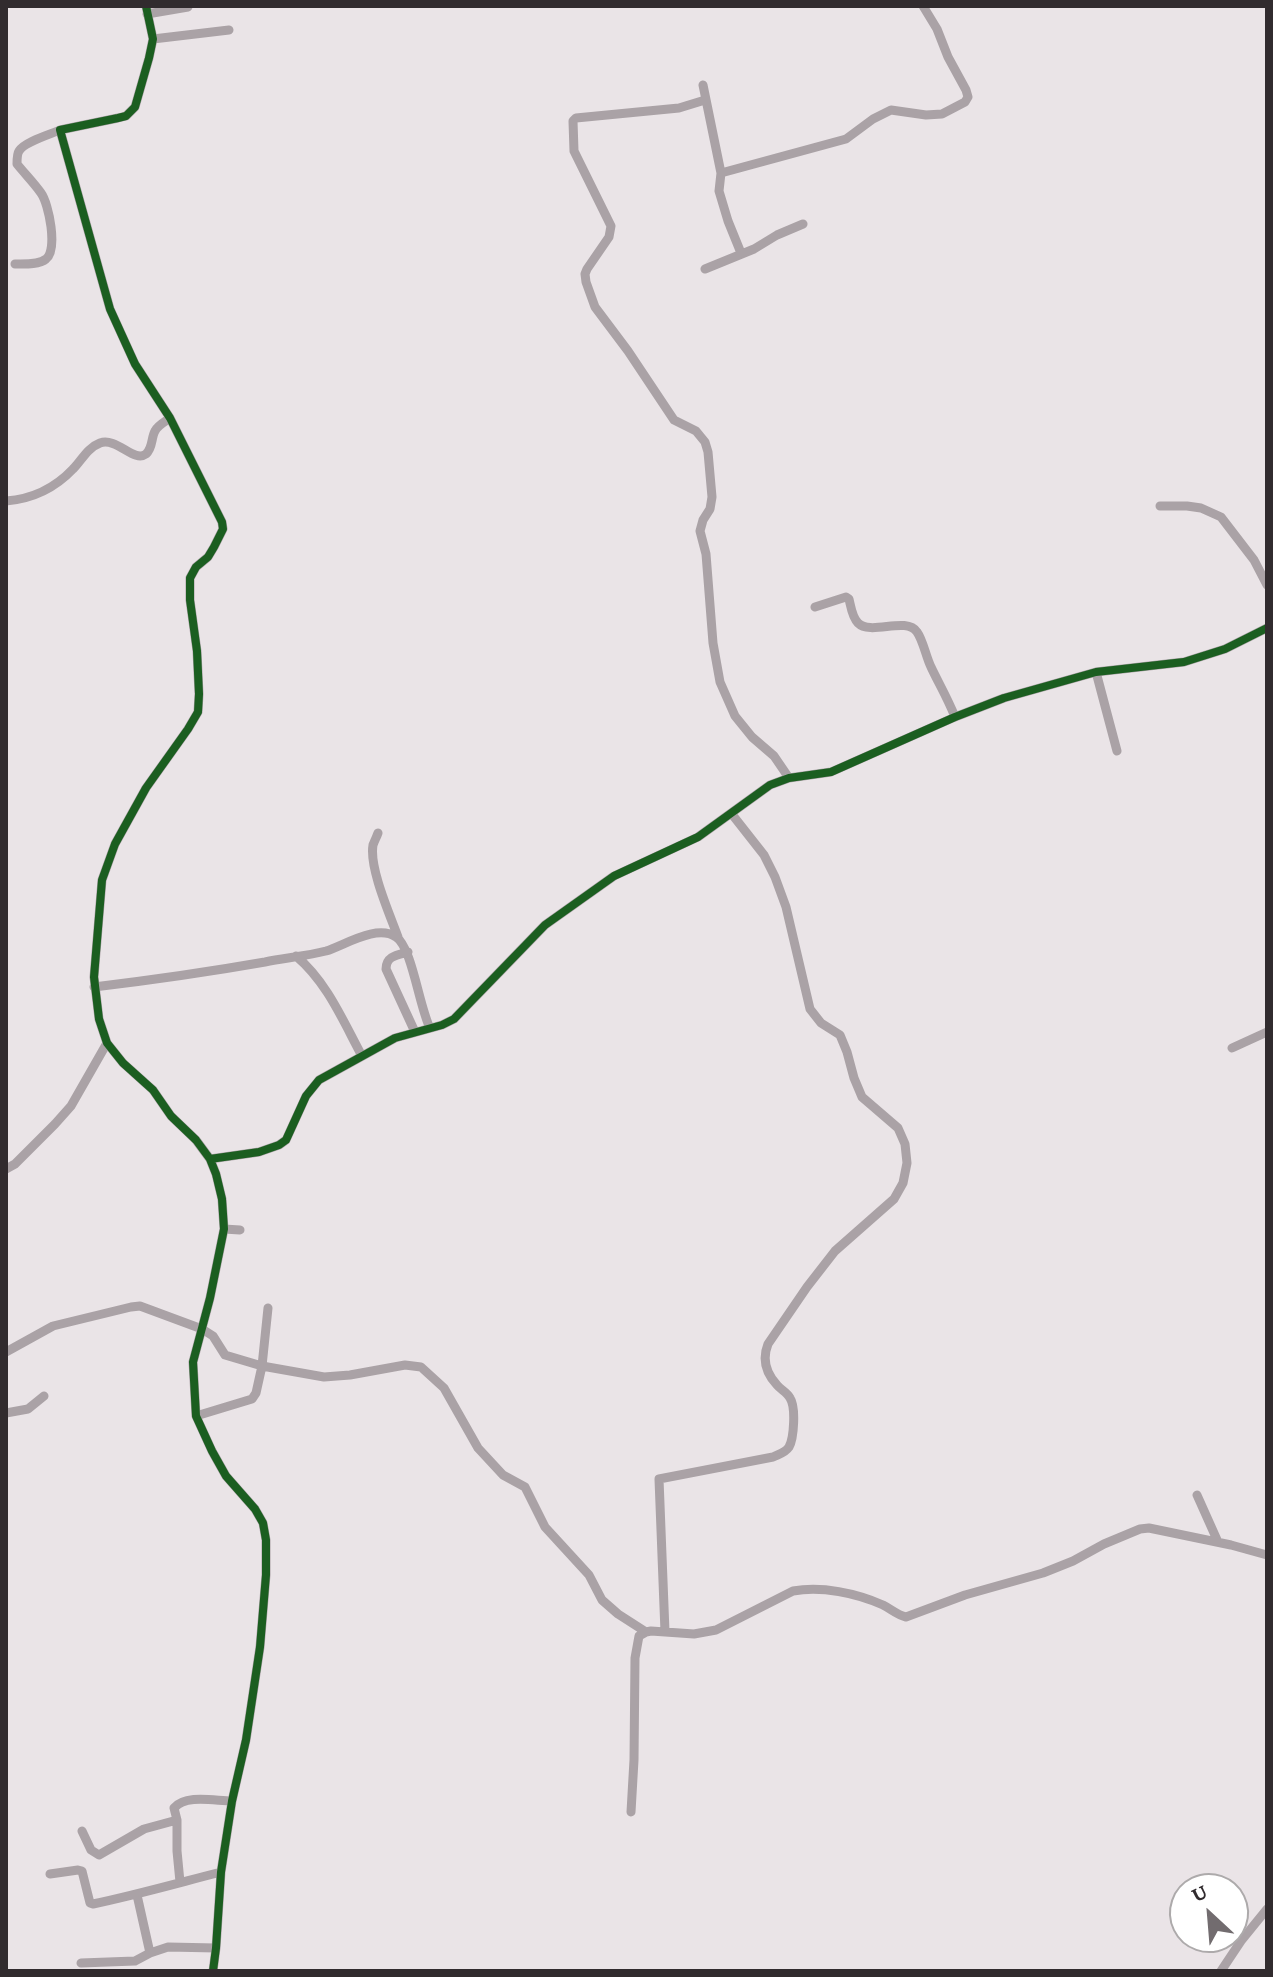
<!DOCTYPE html>
<html>
<head>
<meta charset="utf-8">
<style>
  body { margin:0 }
  #map { position:relative; width:1273px; height:1977px; overflow:hidden; background:#eae4e7; font-family:"Crimson Pro",serif }
  canvas { display:block }
  .frame { position:absolute; inset:0; border:8px solid #312b2e; pointer-events:none }
  .north { position:absolute; left:1169px; top:1873px; width:80px; height:80px; box-sizing:border-box; background:#fff; border:2px solid #adaaab; border-radius:50%; rotate:334deg; font-size:22px; font-weight:700; line-height:32px; text-align:center; color:#312b2e }
  .north::after { content:''; display:block; margin:auto; width:28px; height:36px; background:#726c6f; clip-path:polygon(50% 0,100% 100%,50% 72%,0 100%) }
</style>
</head>
<body>
<div id="map">
<canvas width="1273" height="1977"></canvas>
<div class="frame"></div>
<div class="north">U</div>
</div>
<script>
const ctx = document.querySelector('canvas').getContext('2d');
ctx.lineJoin = 'round';
function strokePath(path, color, width, dash) { ctx.strokeStyle = color; ctx.lineWidth = width; ctx.lineCap = dash ? 'butt' : 'round'; ctx.setLineDash(dash || []); ctx.stroke(path); }
strokePath(new Path2D(`
  M 146,6 L 153,39 L 149,58 L 135,107 L 126,116 L 118,118 L 60,130 L 110,309 L 135,364 L 170,418 L 222,522 L 223,529 L 214,547 L 208,557 L 196,567 L 190,578 L 190,600 L 197,651 L 199,694 L 198,712 L 188,729 L 146,788 L 115,844 L 102,880 L 94,977 L 99,1019 L 107,1043 L 123,1063 L 153,1090 L 171,1116 L 196,1140 L 210,1159 L 216,1174 L 222,1199 L 224,1229 L 210,1298 L 193,1362 L 196,1416 L 212,1451 L 226,1476 L 255,1509 L 263,1523 L 266,1540 L 266,1575 L 260,1647 L 246,1740 L 232,1801 L 221,1872 L 216,1948 L 213,1971
  M 147,14 L 188,7
  M 153,39 L 229,30
  M 703,85 L 721,173 L 719,191 L 728,221 L 741,253
  M 705,100 L 679,108 L 576,118 L 573,121 L 574,151 L 611,226 L 609,237 L 587,269 L 585,274 L 586,282 L 595,307 L 628,351 L 674,420 L 696,431 L 705,442 L 708,452 L 712,497 L 710,509 L 703,520 L 700,531 L 706,554 L 713,643 L 720,682 L 735,716 L 752,737 L 774,756 L 789,778
  M 721,173 L 846,139 L 873,119 L 891,110 L 926,115 L 942,114 L 965,102 L 968,97 L 966,90 L 948,57 L 937,29 L 923,6
  M 15,264 C 24,264 39,265 46,259 C 58,250 49,204 41,193 C 34,183 25,174 17,164 C 17,160 17,154 19,151 C 24,142 51,134 60,130
  M 705,269 L 754,249 L 777,235 L 803,224
  M 6,501 C 32,499 55,488 73,469 C 82,460 87,448 100,443 C 117,437 134,463 146,454 C 153,448 151,438 155,431 C 158,425 165,422 170,418
  M 1160,506 L 1187,506 L 1201,508 L 1221,517 L 1254,560 L 1267,585
  M 815,607 L 846,597 L 849,599 C 851,607 852,617 858,623 C 871,636 906,616 917,632 C 923,640 926,657 931,667 C 939,684 948,699 955,717
  M 1096,672 L 1117,751
  M 378,833 C 377,836 374,842 373,845 C 369,868 390,915 398,937
  M 408,952 C 397,955 386,956 386,969 L 415,1032
  M 296,956 C 327,982 343,1021 362,1056
  M 94,987 C 152,980 208,972 265,962 C 285,958 306,956 326,951 C 345,945 377,924 396,937 C 412,947 419,1006 430,1028
  M 1232,1048 L 1267,1032
  M 210,1159 L 259,1152 L 279,1145 L 286,1140 L 306,1096 L 319,1080 L 395,1038 L 442,1025 L 454,1019 L 545,925 L 614,876 L 698,837 L 770,785 L 789,778 L 831,772 L 955,717 L 1004,698 L 1096,672 L 1184,662 L 1225,649 L 1267,628
  M 6,1169 L 15,1164 L 55,1124 L 71,1106 L 107,1043
  M 224,1229 L 240,1230
  M 6,1352 L 53,1326 L 131,1307 L 140,1306 L 202,1329 L 213,1336 L 225,1355 L 262,1366 L 268,1308
  M 6,1413 L 28,1409 L 44,1396
  M 196,1416 L 252,1399 L 256,1393 L 262,1366 L 324,1377 L 350,1375 L 405,1365 L 421,1367 L 444,1388 L 478,1448 L 503,1475 L 525,1487 L 545,1527 L 589,1575 L 602,1600 L 618,1614 L 646,1632
  M 1197,1495 L 1218,1542
  M 665,1632 L 659,1479 L 773,1457 C 779,1454 785,1453 789,1447 C 794,1438 796,1407 790,1398 C 787,1392 781,1390 777,1385 C 766,1373 762,1359 768,1344 L 807,1287 L 835,1251 L 894,1199 L 903,1183 L 907,1163 L 905,1144 L 898,1128 L 862,1097 L 854,1078 L 847,1052 L 840,1035 L 821,1023 L 810,1009 L 786,907 L 775,877 L 764,855 L 731,813
  M 631,1812 L 634,1760 L 635,1658 L 639,1636 L 646,1632 L 651,1631 L 694,1634 L 716,1630 L 793,1591 C 822,1586 856,1593 883,1605 C 891,1609 897,1615 906,1617 L 965,1595 L 1043,1573 L 1073,1561 L 1104,1544 L 1140,1529 L 1149,1528 L 1231,1545 L 1267,1555
  M 82,1831 L 91,1850 L 99,1855 L 144,1829 L 177,1820
  M 50,1874 L 78,1870 L 82,1871 L 90,1903 L 93,1904 C 136,1895 178,1883 221,1872
  M 180,1882 L 177,1851 L 177,1820 L 174,1808 C 186,1794 215,1801 232,1801
  M 137,1895 L 150,1953
  M 81,1963 L 135,1961 L 150,1953 L 168,1947 L 216,1948
  M 1221,1971 L 1241,1941 L 1267,1909`), '#aaa2a6', 9);
strokePath(new Path2D(`
  M 146,6 L 153,39 L 149,58 L 135,107 L 126,116 L 118,118 L 60,130 L 110,309 L 135,364 L 170,418 L 222,522 L 223,529 L 214,547 L 208,557 L 196,567 L 190,578 L 190,600 L 197,651 L 199,694 L 198,712 L 188,729 L 146,788 L 115,844 L 102,880 L 94,977 L 99,1019 L 107,1043 L 123,1063 L 153,1090 L 171,1116 L 196,1140 L 210,1159 L 216,1174 L 222,1199 L 224,1229 L 210,1298 L 193,1362 L 196,1416 L 212,1451 L 226,1476 L 255,1509 L 263,1523 L 266,1540 L 266,1575 L 260,1647 L 246,1740 L 232,1801 L 221,1872 L 216,1948 L 213,1971
  M 210,1159 L 259,1152 L 279,1145 L 286,1140 L 306,1096 L 319,1080 L 395,1038 L 442,1025 L 454,1019 L 545,925 L 614,876 L 698,837 L 770,785 L 789,778 L 831,772 L 955,717 L 1004,698 L 1096,672 L 1184,662 L 1225,649 L 1267,628`), '#1b5e20', 8);
</script>
</body>
</html>
